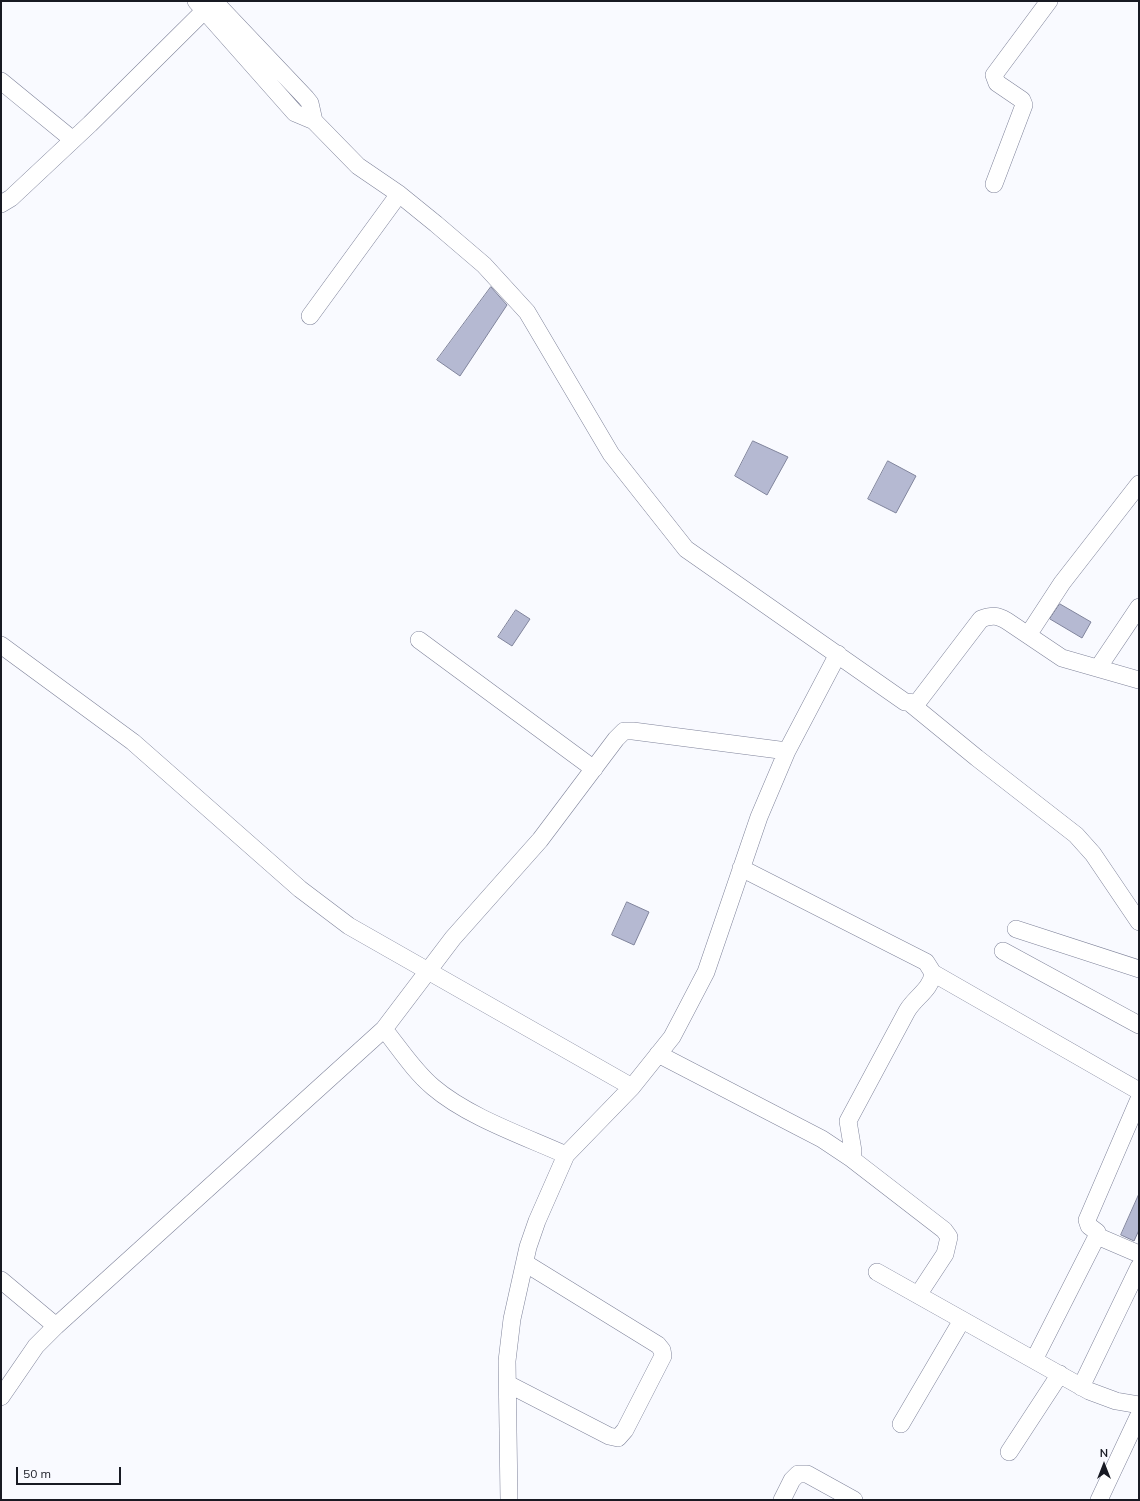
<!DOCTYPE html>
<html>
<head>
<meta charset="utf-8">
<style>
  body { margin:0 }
  #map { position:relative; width:1140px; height:1501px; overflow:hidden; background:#f9faff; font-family:Mulish,sans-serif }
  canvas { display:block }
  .frame { position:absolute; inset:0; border:2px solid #181a23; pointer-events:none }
  .north { position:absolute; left:1084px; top:1445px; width:40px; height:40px; -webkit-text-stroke:3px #f9faff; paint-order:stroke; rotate:0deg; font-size:11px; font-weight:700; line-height:16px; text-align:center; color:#181a23 }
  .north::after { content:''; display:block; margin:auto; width:14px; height:18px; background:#181a23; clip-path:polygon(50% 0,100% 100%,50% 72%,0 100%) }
  .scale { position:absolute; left:16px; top:1467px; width:105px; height:18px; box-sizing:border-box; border:2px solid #181a23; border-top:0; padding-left:5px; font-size:12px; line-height:14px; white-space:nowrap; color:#181a23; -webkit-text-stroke:3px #f9faff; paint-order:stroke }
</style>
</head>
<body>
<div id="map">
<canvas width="1140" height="1501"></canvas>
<div class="frame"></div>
<div class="north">N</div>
<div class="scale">50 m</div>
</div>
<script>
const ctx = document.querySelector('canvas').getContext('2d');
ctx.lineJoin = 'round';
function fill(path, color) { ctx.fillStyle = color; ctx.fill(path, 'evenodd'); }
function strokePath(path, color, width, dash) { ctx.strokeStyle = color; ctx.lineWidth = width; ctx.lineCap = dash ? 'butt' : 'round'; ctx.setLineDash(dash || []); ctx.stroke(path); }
const building = new Path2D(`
  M 491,287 L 507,305 L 460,376 L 437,360 Z
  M 753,441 L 788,457 L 767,495 L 735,476 Z
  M 888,461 L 916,476 L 896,513 L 868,499 Z
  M 1060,604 L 1091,622 L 1082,638 L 1050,619 Z
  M 516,610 L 530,619 L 512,646 L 498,637 Z
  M 627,902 L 649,912 L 634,945 L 612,935 Z
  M 1139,1194 L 1139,1230 L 1134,1241 L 1121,1235 Z`);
fill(building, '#b5b9d2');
strokePath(building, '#80849c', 1);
const minor = new Path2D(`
  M 196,1 L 295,113 L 314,121 L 358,166 L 399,194 L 436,224 L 484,265 L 527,312 L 611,454 L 686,549 L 905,702 L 916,703 L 920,699 L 981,619 C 992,615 997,615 1007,621 L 1062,658 L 1139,680
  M 214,1 L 306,98 L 310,103 L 314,121
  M 1,81 L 73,140
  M 994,184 L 1024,105 L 1022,100 L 997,83 L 994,75 L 1049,1
  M 1,204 L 11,198 L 90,124 L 204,11
  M 310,316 L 399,194
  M 1028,635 L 1062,583 L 1139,484
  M 419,640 L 594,769
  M 1,645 L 133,742 L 300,889 L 349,926 L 632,1087
  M 1098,668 L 1139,607
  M 911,704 L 977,758 L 1076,835 L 1093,854 L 1139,922
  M 741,868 L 926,962 L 933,973 C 931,990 915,997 907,1011 L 848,1121 L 853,1151 L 852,1159
  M 1016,929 L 1139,969
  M 1003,951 L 1139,1025
  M 933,973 L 1139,1091
  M 384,1029 C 400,1049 414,1071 433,1087 C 468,1117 524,1136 566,1155
  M 658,1054 L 822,1139 L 852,1159 L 944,1230 L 949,1237 L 945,1254 L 918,1295
  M 1097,1236 L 1139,1254
  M 877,1272 L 1089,1391 L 1116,1401 L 1139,1405
  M 1,1280 L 56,1326
  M 1034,1360 L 1097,1236 L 1097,1232 L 1089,1226 L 1087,1220 L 1139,1099
  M 508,1384 L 609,1436 L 618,1438 L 625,1430 L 663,1356 L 662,1350 L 658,1345 L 525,1263
  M 1081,1387 L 1139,1267
  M 1,1397 L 36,1346 L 56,1326 L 384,1029 L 453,938 L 540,840 L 616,739 L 624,731 L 633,731 L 787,751
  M 901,1424 L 962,1320
  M 1009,1452 L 1060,1374
  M 509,1500 L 507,1361 L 512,1319 L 528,1247 L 537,1221 L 566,1155 L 632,1087 L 672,1037 L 682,1018 L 706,972 L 759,817 L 787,751 L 838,654
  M 782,1500 L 792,1480 L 798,1474 L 807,1474 L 854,1500
  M 1099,1500 L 1139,1415`);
strokePath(minor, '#7f839a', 18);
strokePath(minor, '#fff', 17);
</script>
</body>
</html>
